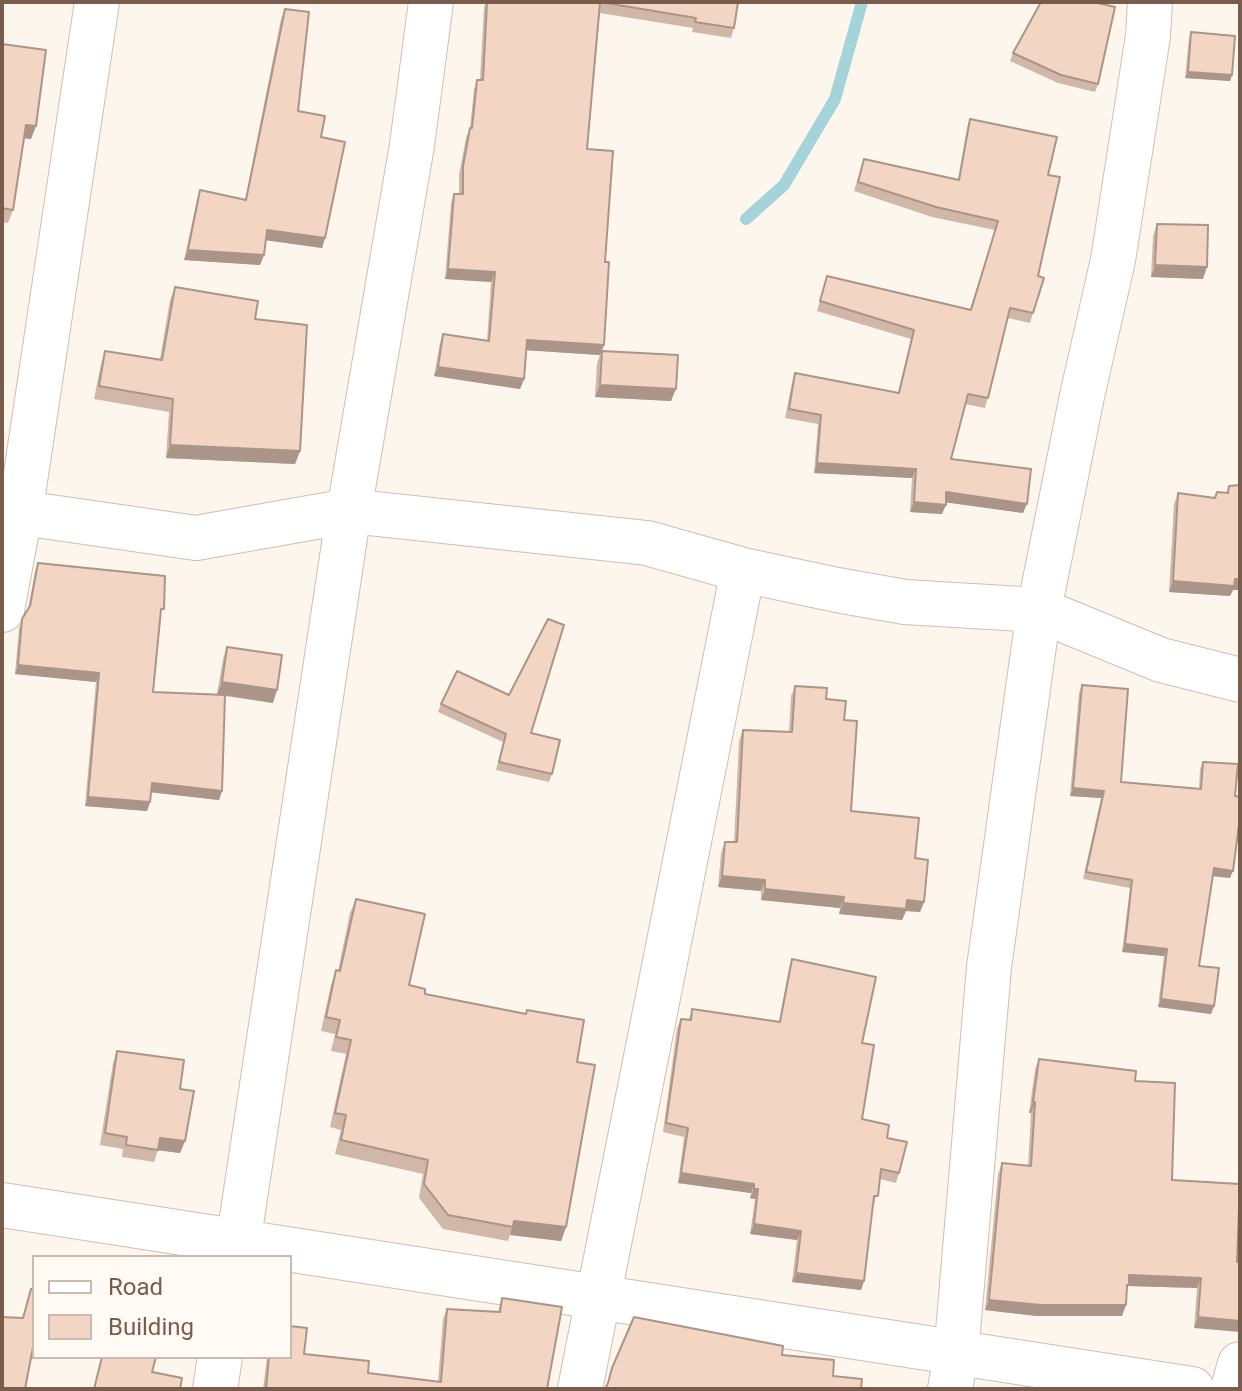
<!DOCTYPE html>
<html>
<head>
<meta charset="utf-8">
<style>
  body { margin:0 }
  #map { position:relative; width:1242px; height:1391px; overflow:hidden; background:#fdf6ec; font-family:Roboto,sans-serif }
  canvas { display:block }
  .frame { position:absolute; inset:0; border:4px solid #7a5c4d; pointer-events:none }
  .legend { position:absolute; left:32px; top:1255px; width:260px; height:104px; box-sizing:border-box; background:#fffaf3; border:2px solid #cabbb1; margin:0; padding:10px 14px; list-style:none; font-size:24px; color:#7a5c4d }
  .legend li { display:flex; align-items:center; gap:16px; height:40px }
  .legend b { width:40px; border:2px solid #cabbb1 }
</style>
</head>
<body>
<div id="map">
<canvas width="1242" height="1391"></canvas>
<div class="frame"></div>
<ul class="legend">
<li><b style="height:10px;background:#fff"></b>Road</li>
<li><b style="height:22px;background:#f3d5c3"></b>Building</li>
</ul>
</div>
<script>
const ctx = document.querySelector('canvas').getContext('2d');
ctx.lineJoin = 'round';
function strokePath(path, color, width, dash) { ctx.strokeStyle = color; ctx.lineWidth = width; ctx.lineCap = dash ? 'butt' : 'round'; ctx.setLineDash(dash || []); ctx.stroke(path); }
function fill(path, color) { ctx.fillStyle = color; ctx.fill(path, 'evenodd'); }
strokePath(new Path2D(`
  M 746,219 L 784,185 L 835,99 L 862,2`), '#a5d3da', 12);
const minor = new Path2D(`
  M 2,510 L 196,538 L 349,511 L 647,543 L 743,570 L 837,590 L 905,602 L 1039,610 L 1161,660 L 1240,680
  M 2,610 L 20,514 L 97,2
  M 2,1205 C 399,1266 795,1331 1192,1389
  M 236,1257 L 349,511 L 412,145 L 431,2
  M 215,1389 L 220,1357
  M 580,1389 L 743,570
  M 950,1389 L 956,1355 L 989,967 L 1039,610 L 1082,396 L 1113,260 L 1148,36 L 1150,2
  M 1233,1389 L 1240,1364`);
strokePath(minor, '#d1beb0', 46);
strokePath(minor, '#fff', 44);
fill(new Path2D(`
  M 486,2 L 738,2 L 734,28 L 731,38 L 692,32 L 693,28 L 600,13 L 587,149 L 605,262 L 604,345 L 602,351 L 671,401 L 595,397 L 597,363 L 600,355 L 526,350 L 524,379 L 520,389 L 434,376 L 440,343 L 443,334 L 487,341 L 491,282 L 445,279 L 451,203 L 454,194 L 459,194 L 459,175 L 466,138 L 470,128 L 474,89 L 477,80 L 480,80 L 484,7 Z
  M 285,9 L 298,111 L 321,137 L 325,238 L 322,248 L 266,240 L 264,255 L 260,265 L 184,260 L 197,200 L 200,190 L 245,200 L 281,19 Z
  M 1191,32 L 1232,75 L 1230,81 L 1185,78 L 1189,38 Z
  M 2,44 L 31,139 L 24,138 L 13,210 L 8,223 L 2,222 Z
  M 1013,53 L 1098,84 L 1095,92 L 1058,83 L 1010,61 Z
  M 970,119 L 1048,175 L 1033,313 L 1030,323 L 1008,318 L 985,408 L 965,404 L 951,459 L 1023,513 L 946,502 L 942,514 L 910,512 L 912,478 L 814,473 L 818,424 L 785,418 L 792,383 L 795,373 L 898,393 L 911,339 L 817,311 L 827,276 L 970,309 L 995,230 L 932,217 L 854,191 L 864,159 L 958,180 L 967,128 Z
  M 1157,224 L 1203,279 L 1151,277 L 1153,236 Z
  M 175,287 L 255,319 L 300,451 L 295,464 L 166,458 L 169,412 L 94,399 L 101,364 L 105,351 L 160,359 L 170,300 Z
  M 1240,485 L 1240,590 L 1233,590 L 1230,596 L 1169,592 L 1174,504 L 1178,493 L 1215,498 L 1217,492 L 1226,493 L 1229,486 Z
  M 38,563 L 161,618 L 153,692 L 217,694 L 223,659 L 227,647 L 273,703 L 225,696 L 222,791 L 219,800 L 151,792 L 150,802 L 147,811 L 85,806 L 96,682 L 15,674 L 19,628 L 28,610 L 35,572 Z
  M 1082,685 L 1121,782 L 1199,789 L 1200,769 L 1203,762 L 1230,878 L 1213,876 L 1199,966 L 1214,1006 L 1211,1014 L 1158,1007 L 1164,956 L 1122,952 L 1130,888 L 1083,879 L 1101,798 L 1070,796 L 1079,693 Z
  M 795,686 L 826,699 L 844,720 L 851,811 L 915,858 L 924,902 L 920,912 L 906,911 L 902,920 L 839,914 L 840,908 L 761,900 L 761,891 L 718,887 L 721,853 L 725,842 L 734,842 L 739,741 L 743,730 L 789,732 L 791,696 Z
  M 441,704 L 531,733 L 552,774 L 549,782 L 496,770 L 503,742 L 438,712 Z
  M 356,899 L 409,985 L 425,994 L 577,1062 L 566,1227 L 561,1241 L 510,1235 L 508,1241 L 443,1229 L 419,1198 L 423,1174 L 335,1154 L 341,1130 L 330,1127 L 346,1054 L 331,1051 L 335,1034 L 321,1031 L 331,985 L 336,970 L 338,971 L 350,913 Z
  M 792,959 L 862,1043 L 862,1119 L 887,1138 L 899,1173 L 896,1183 L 880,1179 L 874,1205 L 873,1205 L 864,1281 L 861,1290 L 792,1282 L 797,1240 L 750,1234 L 755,1199 L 750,1198 L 751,1193 L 678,1183 L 684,1137 L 663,1132 L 677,1028 L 681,1019 L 689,1019 L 692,1009 L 779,1022 L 789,968 Z
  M 117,1051 L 180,1089 L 185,1141 L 180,1153 L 158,1150 L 154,1162 L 122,1157 L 123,1149 L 100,1145 L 113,1063 Z
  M 1039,1059 L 1135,1081 L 1172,1180 L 1237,1262 L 1194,1328 L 1197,1288 L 1128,1286 L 1122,1316 L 1037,1316 L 985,1310 L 998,1174 L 1002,1163 L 1028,1166 L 1031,1113 L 1029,1113 L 1035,1069 Z
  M 502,1298 L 547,1389 L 263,1389 L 267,1357 L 290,1357 L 304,1354 L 368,1373 L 438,1382 L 443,1319 L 447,1309 L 498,1312 Z`), '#d1b7a8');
fill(new Path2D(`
  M 1188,72 L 1232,75 L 1230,81 L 1185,78 Z
  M 26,125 L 36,126 L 31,139 L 22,138 Z
  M 267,230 L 325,238 L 322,248 L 264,240 Z
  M 188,250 L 264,255 L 260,265 L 184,260 Z
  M 1155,265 L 1207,267 L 1203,279 L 1151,277 Z
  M 448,269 L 495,272 L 491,282 L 445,279 Z
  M 527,340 L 604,345 L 600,355 L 523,350 Z
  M 438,367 L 524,379 L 520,389 L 434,376 Z
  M 600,385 L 676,389 L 671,401 L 595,397 Z
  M 170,445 L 300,451 L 295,464 L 166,458 Z
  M 817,463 L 916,469 L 912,478 L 814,473 Z
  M 946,492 L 1027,504 L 1023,513 L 943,502 Z
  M 914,502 L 946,505 L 942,514 L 910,512 Z
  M 1240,579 L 1240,590 L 1233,590 L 1230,596 L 1169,592 L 1173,581 Z
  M 18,665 L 99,673 L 96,682 L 15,674 Z
  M 222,682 L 277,690 L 273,703 L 217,694 Z
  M 152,783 L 222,791 L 219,800 L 148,792 Z
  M 1073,788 L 1104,791 L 1101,798 L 1070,796 Z
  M 88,797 L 150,802 L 147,811 L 85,806 Z
  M 1214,868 L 1233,871 L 1230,878 L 1211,876 Z
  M 722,876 L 765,880 L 761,891 L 718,887 Z
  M 765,889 L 844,897 L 840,908 L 761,900 Z
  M 907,900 L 924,902 L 920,912 L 906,911 L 902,920 L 839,914 L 843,903 Z
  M 1125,944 L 1167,949 L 1164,956 L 1122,952 Z
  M 1161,999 L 1214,1006 L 1211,1014 L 1158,1007 Z
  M 1033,1102 L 1035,1102 L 1031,1113 L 1029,1113 Z
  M 160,1138 L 185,1141 L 180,1153 L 156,1150 Z
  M 681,1173 L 754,1184 L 751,1193 L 678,1183 Z
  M 754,1189 L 758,1189 L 755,1199 L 750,1198 Z
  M 514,1221 L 566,1227 L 561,1241 L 510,1235 Z
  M 754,1224 L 801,1231 L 797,1240 L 750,1234 Z
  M 796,1273 L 864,1281 L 861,1290 L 792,1282 Z
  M 1129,1275 L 1201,1278 L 1197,1288 L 1128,1286 L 1125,1296 Z
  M 989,1300 L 1126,1305 L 1122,1316 L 1037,1316 L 985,1310 Z
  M 1198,1317 L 1240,1321 L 1240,1332 L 1194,1328 Z`), '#aa9588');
const building = new Path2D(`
  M 487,2 L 738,2 L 734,28 L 695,22 L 696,18 L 600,2 L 587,149 L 613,151 L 605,262 L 609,262 L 604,345 L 527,340 L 524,379 L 438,367 L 443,334 L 489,341 L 495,272 L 448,269 L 454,194 L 463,194 L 463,166 L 470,128 L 472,128 L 477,80 L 483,80 Z
  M 1041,2 L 1099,2 L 1098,3 L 1115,7 L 1098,84 L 1061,75 L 1013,53 Z
  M 285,9 L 309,12 L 298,111 L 325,116 L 321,137 L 345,142 L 325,238 L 267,230 L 264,255 L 188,250 L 200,190 L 246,200 Z
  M 1191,32 L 1235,36 L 1232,75 L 1188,72 Z
  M 2,44 L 46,50 L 36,126 L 26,125 L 13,210 L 2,208 Z
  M 970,119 L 1057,137 L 1048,175 L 1060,177 L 1038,276 L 1044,278 L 1033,313 L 1010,308 L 988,398 L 968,394 L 951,459 L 1031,469 L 1027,504 L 946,492 L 946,505 L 914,502 L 916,469 L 817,463 L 821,415 L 789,409 L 795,373 L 899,393 L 914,330 L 820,301 L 827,276 L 971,310 L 998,221 L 936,207 L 858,182 L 864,159 L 959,180 Z
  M 1157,224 L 1208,225 L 1207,267 L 1155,265 Z
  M 175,287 L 258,301 L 255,319 L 307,325 L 300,451 L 170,445 L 173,399 L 99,386 L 105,351 L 162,360 Z
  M 602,351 L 678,355 L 676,389 L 600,385 Z
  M 1240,485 L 1240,579 L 1235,579 L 1234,586 L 1173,581 L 1178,493 L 1215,498 L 1217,492 L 1228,493 L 1229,486 Z
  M 38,563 L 165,576 L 164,609 L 161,609 L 153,692 L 225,695 L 222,791 L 152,783 L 150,802 L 88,797 L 99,673 L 18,665 L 22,619 L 30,606 Z
  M 548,619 L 564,625 L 531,733 L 560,740 L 552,774 L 499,762 L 506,734 L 441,704 L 457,671 L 509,695 Z
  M 227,647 L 282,655 L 277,690 L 222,682 Z
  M 1082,685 L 1128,689 L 1121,782 L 1201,789 L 1203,762 L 1238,764 L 1235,796 L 1240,797 L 1240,817 L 1233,871 L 1214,868 L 1199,966 L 1219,968 L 1214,1006 L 1161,999 L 1167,949 L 1125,944 L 1132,880 L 1086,872 L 1104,791 L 1073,788 Z
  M 795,686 L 827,688 L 826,699 L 846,701 L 844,720 L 857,721 L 851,811 L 919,818 L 915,858 L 928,860 L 924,902 L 907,900 L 906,909 L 843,903 L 844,897 L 765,889 L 765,880 L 722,876 L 725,842 L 737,842 L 743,730 L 792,732 Z
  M 356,899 L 425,914 L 409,985 L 425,989 L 425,994 L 526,1014 L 527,1010 L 584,1020 L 577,1062 L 595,1065 L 566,1227 L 514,1221 L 513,1227 L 448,1215 L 424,1184 L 428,1160 L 341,1140 L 346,1115 L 335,1113 L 351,1040 L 336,1037 L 340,1020 L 326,1017 L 336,970 L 340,971 Z
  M 792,959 L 876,977 L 862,1043 L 874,1045 L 862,1119 L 889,1125 L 887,1138 L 907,1142 L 899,1173 L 881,1169 L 878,1196 L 874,1196 L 864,1281 L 796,1273 L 801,1231 L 754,1224 L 758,1189 L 754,1189 L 754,1184 L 681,1173 L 688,1128 L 666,1123 L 681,1019 L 691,1020 L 692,1009 L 780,1022 Z
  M 117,1051 L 184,1060 L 180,1089 L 194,1091 L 185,1141 L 160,1138 L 158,1150 L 126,1145 L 127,1137 L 105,1133 Z
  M 1039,1059 L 1136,1071 L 1135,1081 L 1175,1083 L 1172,1180 L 1240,1184 L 1237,1262 L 1240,1263 L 1240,1321 L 1198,1317 L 1201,1278 L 1129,1275 L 1129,1285 L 1127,1285 L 1126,1305 L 1041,1305 L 989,1300 L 1002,1163 L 1031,1166 L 1035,1102 L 1033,1102 Z
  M 31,1289 L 34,1289 L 34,1342 L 25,1389 L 2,1389 L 2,1317 L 23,1318 Z
  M 502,1298 L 562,1307 L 547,1389 L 266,1389 L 269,1357 L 290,1357 L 290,1326 L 307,1328 L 304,1354 L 369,1361 L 368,1373 L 441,1382 L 447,1309 L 500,1312 Z
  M 634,1317 L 783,1346 L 782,1355 L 834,1360 L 833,1376 L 862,1379 L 861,1389 L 605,1389 L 608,1383 L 612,1368 Z
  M 102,1357 L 156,1357 L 152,1372 L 182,1378 L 180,1389 L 94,1389 Z`);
fill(building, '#f3d5c3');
strokePath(building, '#aa9588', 2);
</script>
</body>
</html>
